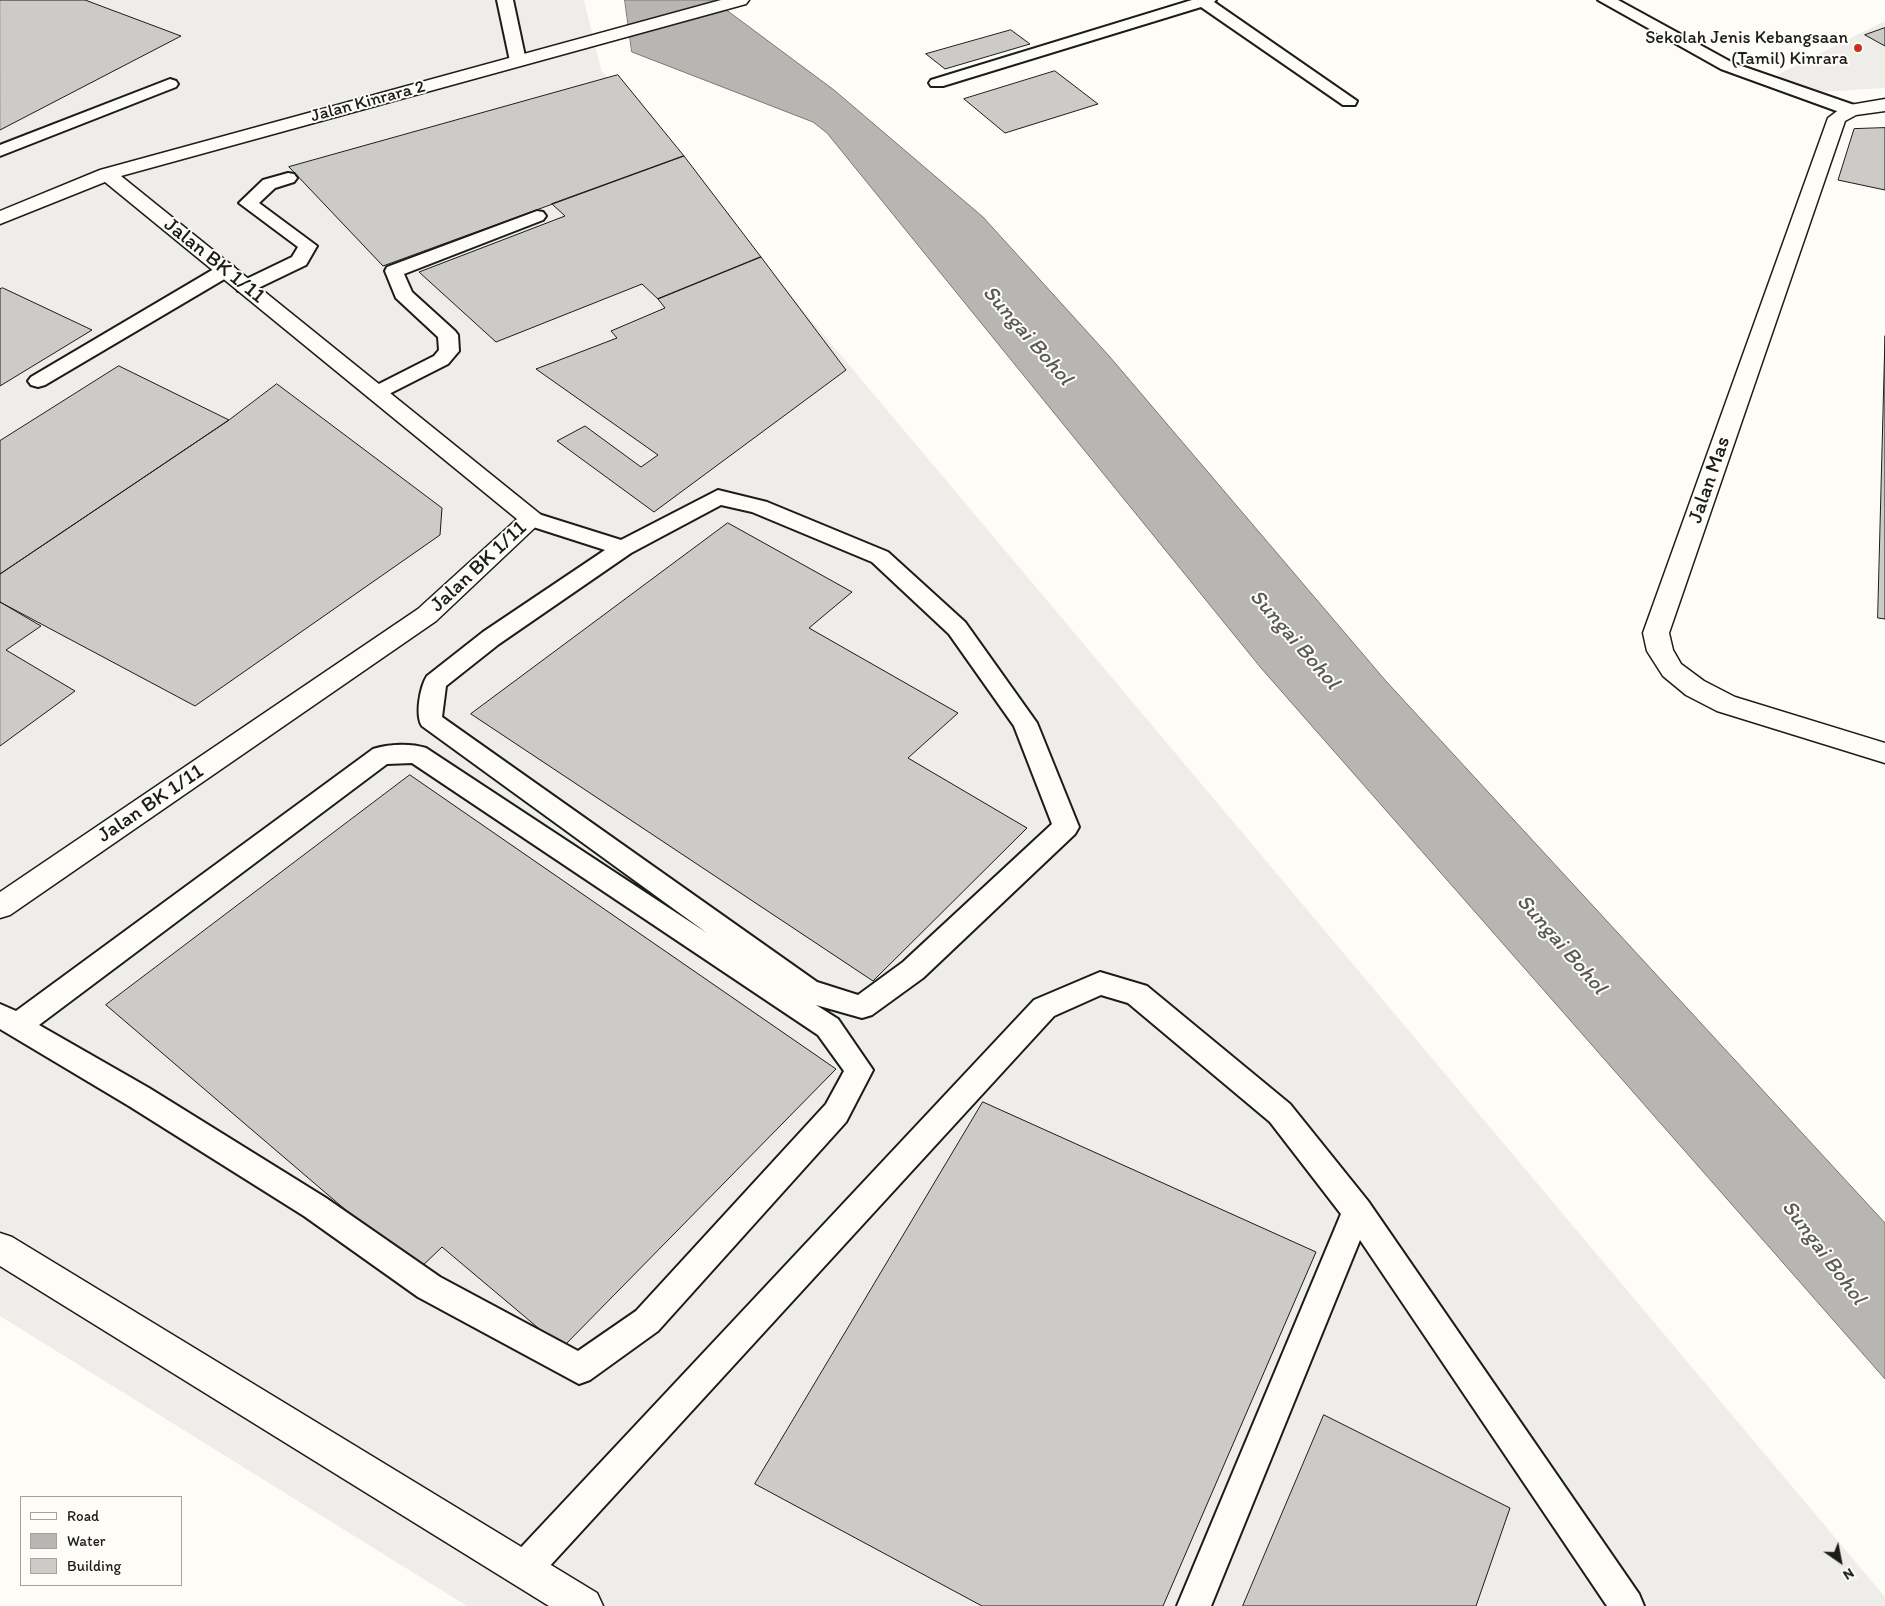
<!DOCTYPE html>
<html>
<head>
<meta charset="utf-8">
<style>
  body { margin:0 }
  #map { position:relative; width:1885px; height:1606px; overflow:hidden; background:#fdfcf7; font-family:Itim,sans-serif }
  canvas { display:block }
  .legend { position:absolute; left:20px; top:1496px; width:162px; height:90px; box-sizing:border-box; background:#fdfcf7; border:1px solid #a3a29f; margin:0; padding:6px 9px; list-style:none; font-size:15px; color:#1c1c1c }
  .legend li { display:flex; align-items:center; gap:10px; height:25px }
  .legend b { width:25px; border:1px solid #a3a29f }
  .north { position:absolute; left:1815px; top:1536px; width:50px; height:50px; -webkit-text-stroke:4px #fdfcf7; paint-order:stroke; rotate:147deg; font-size:14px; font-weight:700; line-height:20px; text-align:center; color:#1c1c1c }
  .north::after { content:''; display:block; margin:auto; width:18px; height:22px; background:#1c1c1c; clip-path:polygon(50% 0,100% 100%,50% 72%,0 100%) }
</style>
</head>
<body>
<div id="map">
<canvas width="1885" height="1606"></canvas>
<ul class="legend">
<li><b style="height:6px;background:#fdfcf7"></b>Road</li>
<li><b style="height:14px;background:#b7b6b2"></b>Water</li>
<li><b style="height:14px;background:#cccbc8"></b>Building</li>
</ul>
<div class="north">N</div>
</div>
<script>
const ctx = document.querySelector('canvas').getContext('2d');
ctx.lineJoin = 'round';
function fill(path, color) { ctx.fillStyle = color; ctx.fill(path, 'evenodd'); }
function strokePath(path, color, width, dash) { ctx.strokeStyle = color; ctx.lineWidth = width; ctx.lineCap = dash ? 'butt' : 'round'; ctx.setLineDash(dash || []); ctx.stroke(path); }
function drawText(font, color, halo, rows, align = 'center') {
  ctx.font = font + ' Itim,sans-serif'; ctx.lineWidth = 4; ctx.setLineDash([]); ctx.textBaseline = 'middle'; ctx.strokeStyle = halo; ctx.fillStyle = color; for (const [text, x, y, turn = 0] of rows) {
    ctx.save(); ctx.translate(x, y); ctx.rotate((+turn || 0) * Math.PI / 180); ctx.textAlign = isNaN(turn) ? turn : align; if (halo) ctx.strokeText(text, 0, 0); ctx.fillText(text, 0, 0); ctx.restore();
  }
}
fill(new Path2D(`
  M 0,0 L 584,0 L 601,70 L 1885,1597 L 1885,1606 L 467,1606 L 0,1316 Z
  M 1885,21 L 1885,88 L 1803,93 L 1777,75 Z`), '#eeede9');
const water = new Path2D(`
  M 625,0 L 713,0 L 834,90 L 983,217 L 1110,357 L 1385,680 L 1885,1223 L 1885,1379 L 1261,668 L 827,133 L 813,122 L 632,52 Z`);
fill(water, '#b7b6b2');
strokePath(water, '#797876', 1);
const building = new Path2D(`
  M 0,0 L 85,0 L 181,36 L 0,130 Z
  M 1885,28 L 1885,46 L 1865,35 Z
  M 1011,30 L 1030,44 L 945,69 L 926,54 Z
  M 1055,71 L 1098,104 L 1005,133 L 964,99 Z
  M 618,75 L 684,156 L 383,266 L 289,167 Z
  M 1885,128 L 1885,190 L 1838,180 L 1854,129 Z
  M 684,156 L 761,257 L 658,299 L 642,284 L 496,342 L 419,272 L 565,216 L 552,204 Z
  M 761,257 L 846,370 L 654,512 L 557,441 L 585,426 L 641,467 L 658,455 L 536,369 L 617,338 L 611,331 L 665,308 L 658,299 Z
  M 3,288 L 92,330 L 0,386 L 0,289 Z
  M 1885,336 L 1885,619 L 1878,618 Z
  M 119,366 L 229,420 L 0,574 L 0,441 Z
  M 277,384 L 442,508 L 440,535 L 195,706 L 0,602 L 0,574 L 229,420 Z
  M 728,523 L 852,592 L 809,628 L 958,713 L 908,758 L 1027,828 L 873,981 L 471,714 Z
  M 0,602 L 41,626 L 6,650 L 75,691 L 0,746 Z
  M 410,775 L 836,1069 L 562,1348 L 442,1247 L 417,1271 L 106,1005 Z
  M 983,1102 L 1316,1252 L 1163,1606 L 982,1606 L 755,1484 Z
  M 1324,1415 L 1510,1508 L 1476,1606 L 1243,1606 Z`);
fill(building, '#cccbc8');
strokePath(building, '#1c1c1c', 1);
const lane = new Path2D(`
  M 497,0 L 513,0 L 526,61 L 524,64 L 512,64 L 510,61 Z
  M 1192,0 L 1216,0 L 1214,2 L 1357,101 L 1355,105 L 1343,105 L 1201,7 L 943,86 L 931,86 L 929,83 L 931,80 Z
  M 1598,0 L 1618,0 L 1733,63 L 1857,106 L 1859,110 L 1857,114 L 1845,114 L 1721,69 Z
  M 170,79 L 176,81 L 178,84 L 176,87 L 0,156 L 0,145 Z
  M 288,173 L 294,174 L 297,178 L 294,182 L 275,188 L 259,203 L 317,246 L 306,265 L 252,291 L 238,291 L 236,287 L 238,283 L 292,257 L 298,247 L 239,203 L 263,180 Z
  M 537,211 L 543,212 L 546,216 L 543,220 L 404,274 L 412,292 L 455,331 L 458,335 L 459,351 L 448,364 L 383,397 L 376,399 L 369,397 L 366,393 L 369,389 L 434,356 L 439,350 L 438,337 L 396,298 L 385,271 L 387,267 Z
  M 226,264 L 233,266 L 235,270 L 233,274 L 45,385 L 38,387 L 31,385 L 28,381 L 31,377 L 219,266 Z
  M 718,490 L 767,502 L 888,552 L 965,622 L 1037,723 L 1079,827 L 1075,834 L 923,978 L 872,1015 L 862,1018 L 816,1005 L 838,1019 L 873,1070 L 846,1122 L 658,1331 L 590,1380 L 579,1384 L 418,1297 L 304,1216 L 129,1106 L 0,1029 L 0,1004 L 16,1011 L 373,749 C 389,744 410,743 426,748 L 707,933 L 422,726 C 415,715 420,687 427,676 L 483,632 L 605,550 L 524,524 L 521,519 L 524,514 L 532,512 L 621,540 ZM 721,505 L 752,512 L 872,562 L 949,634 L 1014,726 L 1052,824 L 903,962 L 858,995 L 817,982 L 442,717 L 446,686 L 499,644 L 631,553 ZM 412,763 L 818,1035 L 844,1071 L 826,1104 L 636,1311 L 578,1351 L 440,1277 L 326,1198 L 149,1088 L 39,1025 L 387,764 Z
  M 1100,972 L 1147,986 L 1290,1104 L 1368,1201 L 1639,1594 L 1644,1606 L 1607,1606 L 1360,1240 L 1211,1606 L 1177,1606 L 1341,1214 L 1270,1122 L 1128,1003 L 1101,995 L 1054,1016 L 536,1581 L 524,1586 L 512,1581 L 507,1569 L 512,1557 L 1034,1000 Z`);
const street = new Path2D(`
  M 721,0 L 749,0 L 746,4 L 121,176 L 540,514 L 544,519 L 436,621 L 10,915 L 0,918 L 0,892 L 418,609 L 517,519 L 105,182 L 0,224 L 0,211 L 100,170 Z
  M 1885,99 L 1885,111 L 1856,115 L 1845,121 L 1669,633 L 1673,650 L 1681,664 L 1704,681 L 1735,697 L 1885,743 L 1885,763 L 1717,711 L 1686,695 L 1663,676 L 1647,651 L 1643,633 L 1828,118 L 1844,106 Z
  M 0,1233 L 12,1237 L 597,1593 L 603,1606 L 549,1606 L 0,1266 Z`);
strokePath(lane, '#1c1c1c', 4);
strokePath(street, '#1c1c1c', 3);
fill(lane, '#fdfcf7');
fill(street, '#fdfcf7');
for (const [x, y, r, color] of [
  [1858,48,5,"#c8321e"]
]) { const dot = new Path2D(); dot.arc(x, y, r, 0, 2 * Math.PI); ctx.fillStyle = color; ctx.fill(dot); strokePath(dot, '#fdfcf7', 2); }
drawText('18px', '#1c1c1c', '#fdfcf7', [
  ["Sekolah Jenis Kebangsaan",1848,38],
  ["(Tamil) Kinrara",1848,59]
], 'right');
drawText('18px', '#1c1c1c', '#fdfcf7', [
  ["Jalan Kinrara 2",368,102,-15]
]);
drawText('21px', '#1c1c1c', '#fdfcf7', [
  ["Jalan BK 1/11",214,261,39],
  ["Jalan Mas",1710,480,-71],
  ["Jalan BK 1/11",479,567,-43],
  ["Jalan BK 1/11",151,804,-34]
]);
drawText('italic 22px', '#5a5a58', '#fdfcf7', [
  ["Sungai Bohol",1027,336,49],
  ["Sungai Bohol",1294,640,49],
  ["Sungai Bohol",1561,945,49],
  ["Sungai Bohol",1823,1253,53]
]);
</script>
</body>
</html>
